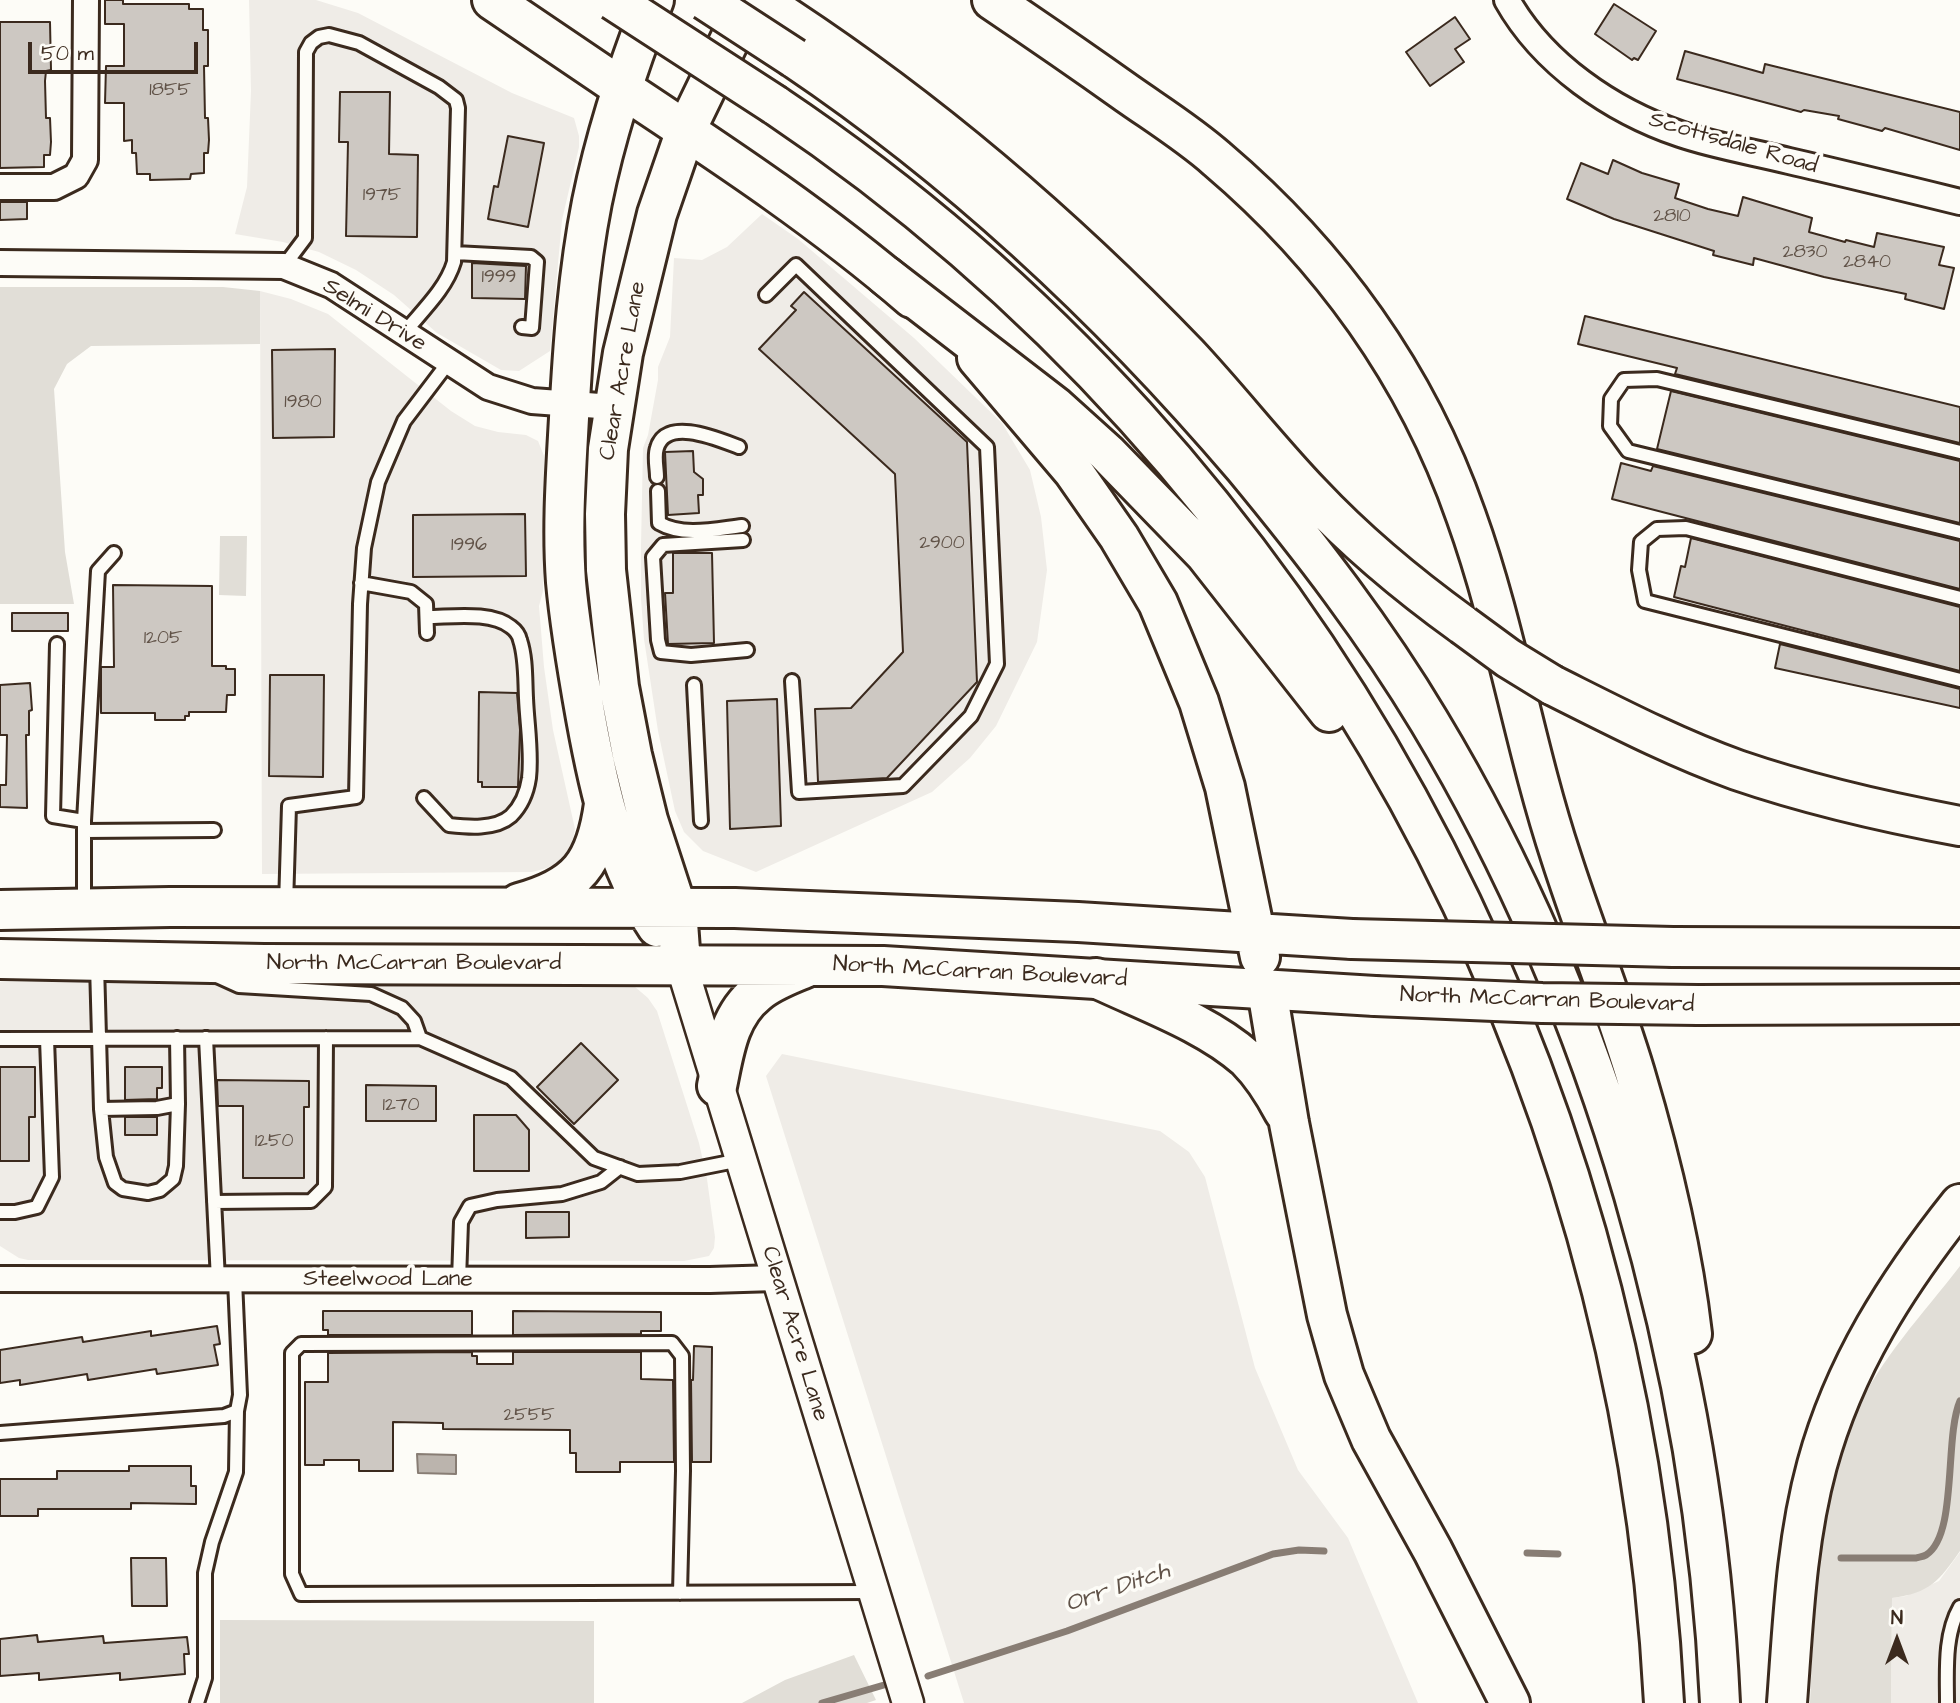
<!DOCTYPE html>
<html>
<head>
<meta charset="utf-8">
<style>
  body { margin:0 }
  #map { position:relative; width:1960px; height:1703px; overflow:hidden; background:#fdfcf7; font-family:"Architects Daughter",sans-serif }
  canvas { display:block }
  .north { position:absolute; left:1862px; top:1605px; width:70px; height:70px; -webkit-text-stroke:5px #fdfcf7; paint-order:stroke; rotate:0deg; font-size:19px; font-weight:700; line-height:28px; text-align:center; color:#3b2a1e }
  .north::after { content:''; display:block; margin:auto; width:24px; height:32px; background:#3b2a1e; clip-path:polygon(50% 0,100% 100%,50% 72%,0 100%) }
  .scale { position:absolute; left:28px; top:42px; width:170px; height:32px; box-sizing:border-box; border:4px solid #3b2a1e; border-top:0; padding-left:9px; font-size:21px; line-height:24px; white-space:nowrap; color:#3b2a1e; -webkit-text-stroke:5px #fdfcf7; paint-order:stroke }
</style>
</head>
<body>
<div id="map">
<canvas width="1960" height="1703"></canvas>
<div class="north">N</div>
<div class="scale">50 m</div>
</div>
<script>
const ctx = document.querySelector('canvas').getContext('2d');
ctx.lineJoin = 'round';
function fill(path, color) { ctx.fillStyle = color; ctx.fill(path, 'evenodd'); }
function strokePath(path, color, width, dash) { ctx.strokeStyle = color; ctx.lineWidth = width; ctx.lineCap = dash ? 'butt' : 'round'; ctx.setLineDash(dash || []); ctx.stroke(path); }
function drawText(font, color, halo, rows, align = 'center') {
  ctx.font = font + ' "Architects Daughter",sans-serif'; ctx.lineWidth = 7; ctx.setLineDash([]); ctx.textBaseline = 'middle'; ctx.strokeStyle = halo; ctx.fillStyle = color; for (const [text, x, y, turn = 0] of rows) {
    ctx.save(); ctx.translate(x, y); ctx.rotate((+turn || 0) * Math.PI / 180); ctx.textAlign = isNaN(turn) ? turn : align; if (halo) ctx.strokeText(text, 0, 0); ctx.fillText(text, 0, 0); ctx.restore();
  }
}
fill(new Path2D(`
  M 249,0 L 316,0 L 358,13 L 512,93 L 574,118 L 579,136 L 579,147 L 562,220 L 550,351 L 519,371 L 501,370 L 437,333 L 394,295 L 356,270 L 319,252 L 283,242 L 235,234 L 247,187 L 251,91 Z
  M 762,214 L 798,239 L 914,338 L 1002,423 L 1030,470 L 1041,517 L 1047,570 L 1037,642 L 996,726 L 970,758 L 932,792 L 756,872 L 703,851 L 684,832 L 675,811 L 658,731 L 644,639 L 641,599 L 641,546 L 643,448 L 648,435 L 658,380 L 658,367 L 670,337 L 674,258 L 702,260 L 727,247 Z
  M 260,291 L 291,299 L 328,314 L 451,411 L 475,426 L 498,432 L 526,435 L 538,441 L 544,456 L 543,591 L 539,606 L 544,667 L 553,730 L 575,829 L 571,848 L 561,861 L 547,868 L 532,872 L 262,874 Z
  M 588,981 L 622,982 L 634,986 L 648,998 L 657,1011 L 699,1143 L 707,1179 L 715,1237 L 714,1248 L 709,1256 L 684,1261 L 28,1260 L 19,1258 L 0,1246 L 0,982 Z
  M 782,1054 L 1160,1131 L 1189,1152 L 1205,1177 L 1255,1368 L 1298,1470 L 1348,1538 L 1418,1703 L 964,1703 L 766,1076 Z
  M 1960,1552 L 1960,1703 L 1891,1703 L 1892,1598 L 1906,1596 L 1939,1581 Z`), '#efece7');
fill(new Path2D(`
  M 0,287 L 223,287 L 260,291 L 260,344 L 91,346 L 67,364 L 54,389 L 65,552 L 74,604 L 0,604 Z
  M 220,536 L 247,536 L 246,596 L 219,595 Z
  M 1960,1266 L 1960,1551 C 1939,1581 1930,1593 1892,1598 L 1891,1703 L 1810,1703 C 1815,1606 1814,1505 1855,1414 C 1880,1359 1923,1314 1960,1266 Z
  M 220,1620 L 594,1621 L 594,1703 L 220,1703 Z
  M 854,1655 L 876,1700 L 867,1703 L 742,1703 L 785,1680 Z`), '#e1ded7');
const water = new Path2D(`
  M 417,1454 L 456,1455 L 456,1474 L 418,1473 Z`);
fill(water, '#bbb4ad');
strokePath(water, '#887d74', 2);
strokePath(new Path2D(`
  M 1527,1553 L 1558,1554
  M 1841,1558 L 1916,1558 C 1919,1557 1923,1557 1926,1555 C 1958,1535 1944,1438 1960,1401
  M 928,1676 L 1067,1631 L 1273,1554 L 1299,1550 L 1324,1551
  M 822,1703 L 884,1685`), '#887d74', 7);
const building = new Path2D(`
  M 105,0 L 123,0 L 123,4 L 189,4 L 189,9 L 203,9 L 203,30 L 208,30 L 208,66 L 204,66 L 205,118 L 208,118 L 209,140 L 208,153 L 204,153 L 204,173 L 191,174 L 190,179 L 150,180 L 150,174 L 137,174 L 136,153 L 132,153 L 132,140 L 124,141 L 124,103 L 105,103 L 106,66 L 124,66 L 124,24 L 105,24 Z
  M 1614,4 L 1656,31 L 1638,60 L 1634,58 L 1632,60 L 1595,34 Z
  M 1455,17 L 1470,39 L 1455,49 L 1464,62 L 1430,86 L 1406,52 Z
  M 0,22 L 50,22 L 51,70 L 46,71 L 45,81 L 46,118 L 50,118 L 51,142 L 50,155 L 44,155 L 44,167 L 0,168 Z
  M 1685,51 L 1763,73 L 1765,64 L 1960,112 L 1960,150 L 1885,128 L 1882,131 L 1838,119 L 1839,116 L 1804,110 L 1801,112 L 1677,79 Z
  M 340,92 L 390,92 L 389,154 L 418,155 L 417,237 L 346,236 L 348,142 L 339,142 Z
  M 508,136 L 544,143 L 528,227 L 488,219 L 494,186 L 498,187 Z
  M 1613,160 L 1642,173 L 1679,184 L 1675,198 L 1708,209 L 1738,216 L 1743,197 L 1812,218 L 1809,232 L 1845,242 L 1846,240 L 1874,247 L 1877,233 L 1944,247 L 1939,265 L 1954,268 L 1944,309 L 1905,299 L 1906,294 L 1824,277 L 1754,258 L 1753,265 L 1713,255 L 1714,251 L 1614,219 L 1567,199 L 1581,163 L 1608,174 Z
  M 0,202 L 27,202 L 27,219 L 0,220 Z
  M 472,263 L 526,266 L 525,299 L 472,298 Z
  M 804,292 L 967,442 L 977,682 L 887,778 L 818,782 L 815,709 L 851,708 L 903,652 L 895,474 L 759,349 L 796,310 L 791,306 Z
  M 1585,316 L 1960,407 L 1960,443 L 1675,374 L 1677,368 L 1578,344 Z
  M 335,349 L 334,437 L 273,438 L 272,350 Z
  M 1671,391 L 1960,461 L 1960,523 L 1657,449 Z
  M 693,451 L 694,472 L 703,479 L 703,495 L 698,495 L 699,513 L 668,515 L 665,452 Z
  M 1621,463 L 1651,471 L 1653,466 L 1960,541 L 1960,589 L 1612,499 Z
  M 525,514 L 526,576 L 413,577 L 413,515 Z
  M 1691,538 L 1960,607 L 1960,671 L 1674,597 L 1681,566 L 1685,567 Z
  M 673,553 L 712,553 L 714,643 L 668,644 L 665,593 L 673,593 Z
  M 113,585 L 212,586 L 212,666 L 226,666 L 226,669 L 235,669 L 235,695 L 227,695 L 226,712 L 189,712 L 189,716 L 185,716 L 185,720 L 155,720 L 155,713 L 101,713 L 101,667 L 114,667 Z
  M 12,613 L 68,613 L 68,631 L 12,631 Z
  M 1780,644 L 1960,689 L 1960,708 L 1775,668 Z
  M 270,675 L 324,675 L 323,777 L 269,776 Z
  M 30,683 L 32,710 L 29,711 L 29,735 L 26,735 L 27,808 L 0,807 L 0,785 L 6,785 L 7,735 L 0,735 L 0,685 Z
  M 479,692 L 517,693 L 520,730 L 518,787 L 482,787 L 482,782 L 478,782 Z
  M 777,699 L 781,826 L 730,829 L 727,701 Z
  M 581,1043 L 618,1080 L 574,1124 L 537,1087 Z
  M 0,1067 L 35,1067 L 35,1117 L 29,1117 L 29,1161 L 0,1161 Z
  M 125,1067 L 162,1067 L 162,1088 L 157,1088 L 157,1099 L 125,1100 Z
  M 217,1080 L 309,1081 L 309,1107 L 304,1107 L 304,1178 L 243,1178 L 243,1106 L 218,1106 Z
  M 366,1085 L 436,1086 L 436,1121 L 366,1121 Z
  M 474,1115 L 516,1115 L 529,1130 L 529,1171 L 474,1171 Z
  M 125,1117 L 157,1117 L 157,1135 L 125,1135 Z
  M 526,1212 L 569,1212 L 569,1237 L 526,1238 Z
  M 323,1311 L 472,1311 L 472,1335 L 328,1335 L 328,1330 L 323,1330 Z
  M 513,1311 L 661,1312 L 661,1331 L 641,1331 L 641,1334 L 513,1335 Z
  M 217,1326 L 220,1344 L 214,1345 L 218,1365 L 157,1374 L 156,1369 L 88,1380 L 87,1374 L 20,1385 L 20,1380 L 0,1383 L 0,1350 L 82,1337 L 83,1342 L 151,1331 L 151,1336 Z
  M 694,1346 L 712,1347 L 711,1462 L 692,1462 L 691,1380 L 693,1380 Z
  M 472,1352 L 472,1356 L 477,1356 L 477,1364 L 513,1364 L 513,1352 L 641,1352 L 641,1379 L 673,1380 L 674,1462 L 620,1462 L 620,1472 L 576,1472 L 576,1453 L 570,1453 L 570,1430 L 443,1429 L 443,1423 L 393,1422 L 393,1471 L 359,1471 L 359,1460 L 324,1460 L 324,1465 L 305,1465 L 305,1382 L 328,1382 L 328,1353 Z
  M 129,1466 L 191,1466 L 191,1486 L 196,1486 L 196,1504 L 131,1503 L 131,1509 L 38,1509 L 38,1516 L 0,1516 L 0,1479 L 57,1479 L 57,1471 L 129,1471 Z
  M 131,1558 L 166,1558 L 167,1606 L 132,1606 Z
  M 37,1635 L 38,1642 L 103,1636 L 104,1643 L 187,1637 L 189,1654 L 184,1654 L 185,1674 L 120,1680 L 120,1673 L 39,1680 L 39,1673 L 0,1676 L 0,1639 Z`);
fill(building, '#cdc8c2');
strokePath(building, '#3b2a1e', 2);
const service = new Path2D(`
  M 455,253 L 531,257 L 537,262 L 532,328 L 522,327
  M 284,266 L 305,238 L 306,52 L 311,43 L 319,37 L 329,35 L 359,43 L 439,87 L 456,100 L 458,108 L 454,262 C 446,289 422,311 404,333
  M 766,295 L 796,265 L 987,447 L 997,664 L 971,716 L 903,786 L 799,792 L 792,681
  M 1960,452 L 1657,379 L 1624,380 L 1611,399 L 1610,426 L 1628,451 L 1960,532
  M 657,477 C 657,468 654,456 657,448 C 666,416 720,440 739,447
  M 658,491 L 659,523 C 683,537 716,529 742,526
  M 743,540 L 663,545 L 653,557 L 658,640 L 661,652 L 691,655 L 747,650
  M 361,583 L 411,592 L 426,604 L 427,633
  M 1960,598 L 1686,528 L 1657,529 L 1641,542 L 1639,570 L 1645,601 L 1960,680
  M 57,644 L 53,816 L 84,821
  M 694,685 L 701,821
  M 424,798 L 449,825 C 467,827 495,830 511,816 C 521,806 527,792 529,778 C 532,752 527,724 526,698 C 525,679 526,658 520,640 C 519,635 515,630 511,627 C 491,611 452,617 427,617
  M 84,831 L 214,830
  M 84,903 L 84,821 L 98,571 L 114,553
  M 286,905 L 289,806 L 356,797 L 360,604 L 364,548 L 378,482 L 404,421 L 448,363
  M 97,965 L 101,1109 L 106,1157 L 115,1183 L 123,1189 L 148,1193 L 160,1190 L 173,1179 L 176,1166 L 178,1104 L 177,1038
  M 217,976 L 239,986 L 371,994 L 402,1008 L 414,1021 L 420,1038
  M 206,1038 L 218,1280
  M 0,1039 L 420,1038 L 511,1078 L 594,1158 L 638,1174 L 680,1172 L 740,1160
  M 101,1109 L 157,1108 L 178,1104
  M 214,1202 L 311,1201 L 325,1187 L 326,1038
  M 0,1212 L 15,1212 L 37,1207 L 52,1177 L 47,1039
  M 459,1280 L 461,1222 L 470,1206 L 497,1200 L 562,1194 L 601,1182 L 620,1167
  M 0,1433 L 224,1416 L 237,1411 L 240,1395 L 235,1280
  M 680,1593 L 683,1471 L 682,1356 L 672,1343 L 301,1344 L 292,1353 L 292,1574 L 301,1594 L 873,1592
  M 197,1703 L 205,1678 L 205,1573 L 212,1542 L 236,1472 L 237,1411
  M 1947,1703 C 1947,1671 1944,1635 1960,1607`);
const minor = new Path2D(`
  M 1507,0 C 1543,64 1612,111 1680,134 C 1715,146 1753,152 1789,161 C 1846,174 1903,188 1960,202
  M 0,187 L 54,187 L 76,176 L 85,160 L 86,0
  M 0,263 L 284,266 L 331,285 L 488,387 L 532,401 L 613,407
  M 0,1279 L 710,1280 L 776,1278`);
const tertiary = new Path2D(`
  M 681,964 L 908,1703`);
const primary = new Path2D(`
  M 654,0 C 628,66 606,133 592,202 C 578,273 573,346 569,418 C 566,473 562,527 566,582 C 570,627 578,673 586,718 C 599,790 616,866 657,927
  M 622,88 C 723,155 819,218 912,298
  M 977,358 L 1073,471 L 1119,537 L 1158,603 L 1199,702 L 1225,787 L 1260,957
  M 519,903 C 578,887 596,863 604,804
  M 0,910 L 170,907 L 735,908 L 1078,922 L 1352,939
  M 1673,947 L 1960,948
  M 0,959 L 264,964 L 883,966 L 1375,996
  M 681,964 L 677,909 L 648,820 L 632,755 L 619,687 L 606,570 L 605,514 L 608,449 L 623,353 L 657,214 L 686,130 L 749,0
  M 1698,1005 L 1960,1004
  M 717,1086 C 724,1053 728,1016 757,993 C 771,981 789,975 805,968`);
const motorway = new Path2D(`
  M 492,0 L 622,88
  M 760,0 C 917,100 1059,221 1188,355 C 1230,400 1268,449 1311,494 C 1357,543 1409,586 1463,625
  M 992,0 C 1038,31 1083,62 1128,94 C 1158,115 1190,135 1217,159 C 1330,255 1417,375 1466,516 C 1506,627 1524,745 1561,857 C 1584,929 1613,1000 1635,1073 C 1660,1157 1682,1246 1692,1334
  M 794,58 C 963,172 1112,312 1244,467 C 1311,548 1375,631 1429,721 C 1602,1008 1705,1369 1720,1703
  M 775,105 C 1310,464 1631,1063 1664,1703
  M 886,276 L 1056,407 L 1107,453 L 1205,554 L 1329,712
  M 1552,685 C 1612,715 1673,747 1737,770 C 1810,795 1884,812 1960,826
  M 1096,978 C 1144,1001 1207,1023 1247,1059 C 1262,1074 1274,1093 1284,1112
  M 1267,990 L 1289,1123 L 1327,1315 L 1344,1375 L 1371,1439 L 1433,1551 L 1510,1703
  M 1787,1703 C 1793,1623 1796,1542 1817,1465 C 1844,1366 1897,1283 1960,1204`);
strokePath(service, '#3b2a1e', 18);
strokePath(minor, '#3b2a1e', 30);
strokePath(tertiary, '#3b2a1e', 35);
strokePath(primary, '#3b2a1e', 44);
strokePath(motorway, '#3b2a1e', 44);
strokePath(service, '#fdfcf7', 12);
strokePath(minor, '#fdfcf7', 24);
strokePath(tertiary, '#fdfcf7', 30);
strokePath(primary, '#fdfcf7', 38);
strokePath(motorway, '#fdfcf7', 38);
const primaryBridge = new Path2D(`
  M 1352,939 L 1673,947
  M 1375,996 L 1542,1003 L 1698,1005`);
const motorwayBridge = new Path2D(`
  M 613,0 L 775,105
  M 705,0 L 794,58
  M 1463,625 L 1508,658 L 1552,685`);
strokePath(primaryBridge, '#3b2a1e', 44, []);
strokePath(motorwayBridge, '#3b2a1e', 44, []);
strokePath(primaryBridge, '#fdfcf7', 38);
strokePath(motorwayBridge, '#fdfcf7', 38);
drawText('19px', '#605247', null, [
  ["1855",170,91],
  ["1975",382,196],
  ["2810",1672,217],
  ["2830",1805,253],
  ["2840",1867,263],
  ["1999",499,278],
  ["1980",303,403],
  ["2900",942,544],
  ["1996",469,546],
  ["1205",163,639],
  ["1270",401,1106],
  ["1250",274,1142],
  ["2555",529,1416]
]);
drawText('23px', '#3b2a1e', '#fdfcf7', [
  ["Scottsdale Road",1733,144,16],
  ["Selmi Drive",374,316,32],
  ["Clear Acre Lane",624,371,-80],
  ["North McCarran Boulevard",414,964],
  ["North McCarran Boulevard",980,973,3],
  ["North McCarran Boulevard",1547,1001,2],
  ["Steelwood Lane",388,1280],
  ["Clear Acre Lane",794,1334,73]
]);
drawText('italic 24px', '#615349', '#fdfcf7', [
  ["Orr Ditch",1118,1589,-19]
]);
</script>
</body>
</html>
